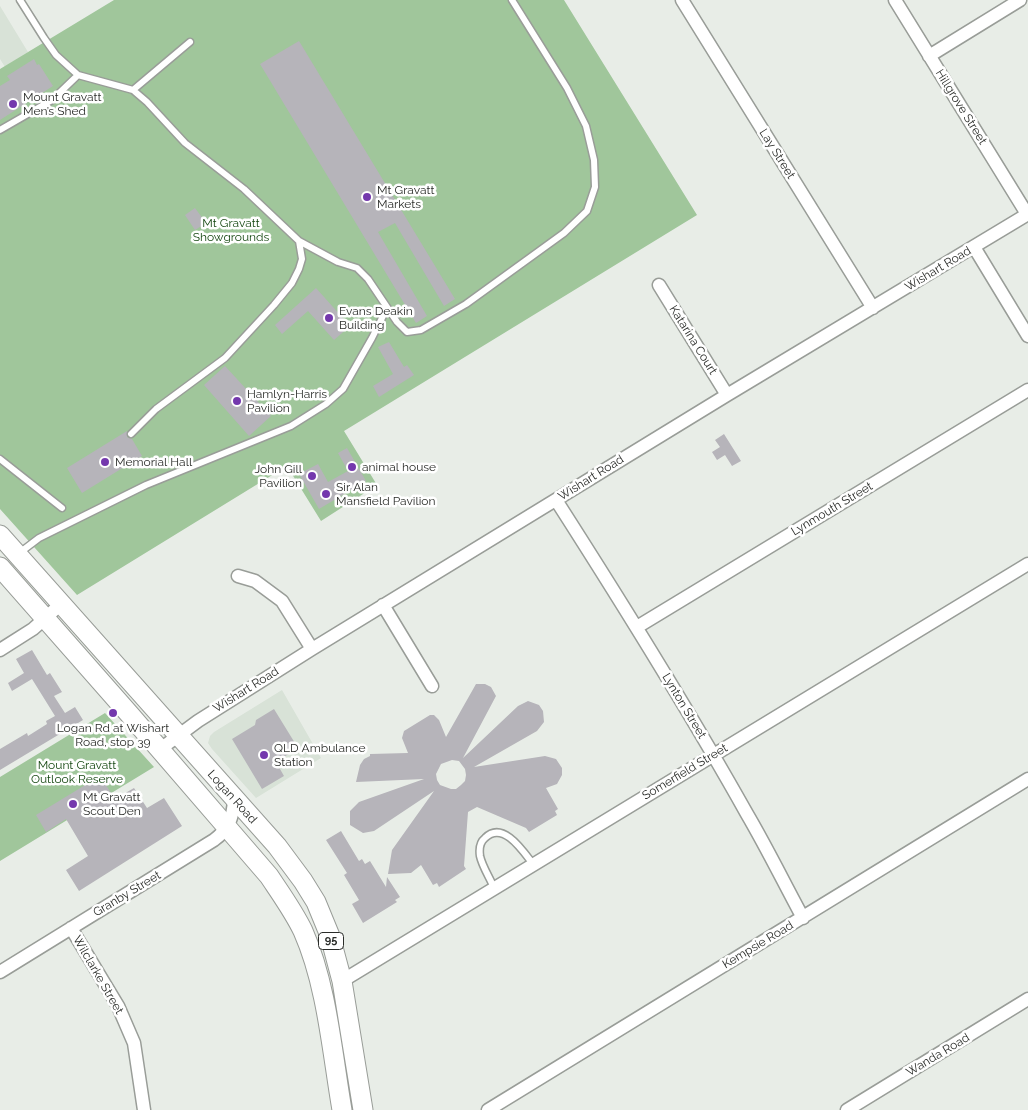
<!DOCTYPE html>
<html>
<head>
<meta charset="utf-8">
<style>
  body { margin:0 }
  canvas { display:block; background:#e8ede7 }
</style>
</head>
<body>
<canvas width="1028" height="1110"></canvas>
<script>
const ctx = document.querySelector('canvas').getContext('2d');
ctx.lineJoin = 'round';
function fill(path, color) { ctx.fillStyle = color; ctx.fill(path, 'evenodd'); }
function strokePath(path, color, width, dash) { ctx.strokeStyle = color; ctx.lineWidth = width; ctx.lineCap = dash ? 'butt' : 'round'; ctx.setLineDash(dash || []); ctx.stroke(path); }
function drawText(font, color, halo, rows, align = 'center') {
  ctx.font = font + ' Raleway,sans-serif'; ctx.lineWidth = 5; ctx.setLineDash([]); ctx.textBaseline = 'middle'; ctx.strokeStyle = halo; ctx.fillStyle = color; for (const [text, x, y, turn = 0] of rows) {
    ctx.save(); ctx.translate(x, y); ctx.rotate((+turn || 0) * Math.PI / 180); ctx.textAlign = isNaN(turn) ? turn : align; if (halo) ctx.strokeText(text, 0, 0); ctx.fillText(text, 0, 0); ctx.restore();
  }
}
fill(new Path2D(`
  M 0,6 L 28,52 L 5,67 L 0,59 Z
  M 282,690 L 321,758 L 256,798 L 212,749 L 208,743 L 210,736 L 214,732 Z`), '#d8e2d7');
fill(new Path2D(`
  M 114,0 L 564,0 L 697,215 L 344,431 L 377,485 L 321,521 L 287,466 L 77,595 L 0,509 L 0,69 Z
  M 105,713 L 154,767 L 0,861 L 0,777 Z`), '#a0c69b');
fill(new Path2D(`
  M 299,41 L 455,299 L 444,306 L 395,223 L 378,232 L 427,316 L 416,323 L 260,64 Z
  M 34,59 L 37,65 L 39,64 L 53,86 L 0,120 L 0,86 L 10,80 L 7,76 Z
  M 195,208 L 206,223 L 195,230 L 185,215 Z
  M 316,288 L 350,326 L 334,340 L 308,311 L 282,334 L 275,325 Z
  M 389,342 L 404,367 L 407,365 L 414,375 L 379,397 L 373,386 L 393,374 L 378,347 Z
  M 225,366 L 271,416 L 249,436 L 204,385 Z
  M 127,431 L 127,437 L 132,439 L 142,456 L 82,493 L 67,468 Z
  M 724,434 L 741,461 L 732,466 L 725,455 L 717,460 L 712,452 L 720,447 L 715,440 Z
  M 347,448 L 366,481 L 319,509 L 299,474 L 318,464 L 328,482 L 348,471 L 338,453 Z
  M 32,650 L 47,675 L 50,673 L 62,692 L 54,696 L 65,713 L 75,707 L 83,720 L 0,770 L 0,749 L 27,733 L 28,736 L 47,724 L 46,721 L 55,716 L 32,679 L 12,691 L 8,683 L 24,673 L 16,659 Z
  M 476,684 L 485,684 L 491,687 L 496,696 L 463,758 L 518,706 L 528,701 L 539,705 L 543,711 L 544,722 L 537,731 L 474,767 L 545,756 L 556,759 L 562,768 L 562,775 L 557,784 L 546,788 L 558,809 L 555,811 L 557,815 L 529,832 L 526,828 L 477,807 L 468,812 L 464,866 L 466,869 L 439,887 L 437,883 L 433,885 L 421,865 L 411,873 L 388,874 L 392,850 L 434,791 L 374,831 L 363,833 L 350,825 L 350,811 L 359,802 L 424,779 L 356,782 L 360,765 L 364,759 L 370,756 L 370,754 L 408,753 L 402,738 L 404,731 L 430,715 L 434,715 L 439,720 L 446,737 ZM 452,760 L 459,761 L 465,769 L 466,775 L 465,781 L 461,785 L 456,789 L 451,789 L 440,785 L 437,780 L 436,774 L 441,764 Z
  M 274,709 L 298,748 L 276,762 L 284,776 L 262,789 L 232,739 L 255,725 L 256,720 Z
  M 100,776 L 115,799 L 134,788 L 147,808 L 164,798 L 182,826 L 79,891 L 66,870 L 88,856 L 66,819 L 46,832 L 36,815 Z
  M 341,831 L 359,861 L 362,859 L 365,864 L 370,861 L 386,887 L 387,877 L 400,897 L 395,900 L 397,902 L 363,923 L 352,904 L 359,900 L 344,875 L 347,873 L 326,840 Z`), '#b6b4ba');
const lane = new Path2D(`
  M 20,0 L 44,38 L 56,55 L 78,75 L 133,90 L 147,102 L 185,143 L 244,189 L 299,241 L 338,262 L 357,268 L 368,279 L 397,322 L 407,332 L 421,330 L 466,304 L 564,233 L 587,211 L 595,187 L 594,160 L 586,126 L 567,88 L 512,0
  M 133,90 L 190,42
  M 0,130 L 52,100 L 78,75
  M 131,434 L 156,409 L 225,358 L 274,305 L 292,283 L 299,269 L 302,259 L 299,241
  M 0,459 L 62,508
  M 18,554 L 39,538 L 146,485 L 291,426 L 326,404 L 343,389 L 372,338 L 387,308
  M 494,888 C 490,878 482,866 480,856 C 479,849 480,842 485,838 C 503,820 523,851 533,864`);
const street = new Path2D(`
  M 682,0 L 873,308
  M 895,0 L 1027,214
  M 929,56 L 1020,0
  M 974,247 L 1028,336
  M 659,285 L 727,395
  M 556,500 C 622,603 687,707 747,814 C 767,848 784,883 803,918
  M 238,576 L 255,581 L 282,601 L 312,649
  M 383,605 L 432,686
  M 637,627 L 1028,390
  M 0,650 L 33,629 L 61,604
  M 159,750 L 198,721 L 312,649 L 727,395 L 1028,214
  M 71,928 L 118,1006 L 134,1043 L 144,1110
  M 0,972 L 214,840 C 229,829 233,817 234,800
  M 342,981 L 1028,564
  M 488,1110 L 1028,779
  M 847,1110 L 1028,999`);
const primary = new Path2D(`
  M 0,535 L 277,846 L 303,881 L 316,902 L 330,936 L 342,981 L 363,1110
  M 0,567 L 131,716 L 269,876 C 281,894 294,912 303,931 C 327,985 332,1052 342,1110`);
strokePath(lane, '#999d98', 9);
strokePath(street, '#999d98', 15);
strokePath(primary, '#999d98', 21);
strokePath(lane, '#fff', 6);
strokePath(street, '#fff', 12);
strokePath(primary, '#fff', 19);
for (const [x, y, r, color] of [
  [13,104,5,"#7438ad"],
  [367,197,5,"#7438ad"],
  [329,318,5,"#7438ad"],
  [237,401,5,"#7438ad"],
  [105,462,5,"#7438ad"],
  [352,467,5,"#7438ad"],
  [312,476,5,"#7438ad"],
  [326,494,5,"#7438ad"],
  [113,713,5,"#7438ad"],
  [264,755,5,"#7438ad"],
  [73,804,5,"#7438ad"]
]) { const dot = new Path2D(); dot.arc(x, y, r, 0, 2 * Math.PI); ctx.fillStyle = color; ctx.fill(dot); strokePath(dot, '#fff', 2); }
for (const [x, y, w] of [
  [331,941,25]
]) { const box = new Path2D(); box.roundRect(x - w / 2, y - 8.5, w, 17, 4); ctx.fillStyle = '#fff'; ctx.fill(box); strokePath(box, '#2a2c29', 1); }
drawText('bold 11px', '#2a2c29', null, [
  ["95",331,941]
]);
drawText('12px', '#2a2c29', '#fff', [
  ["Mount Gravatt",23,97],
  ["Men’s Shed",23,111],
  ["Mt Gravatt",377,190],
  ["Markets",377,204],
  ["Evans Deakin",339,311],
  ["Building",339,325],
  ["Hamlyn-Harris",247,394],
  ["Pavilion",247,408],
  ["Memorial Hall",115,462],
  ["animal house",362,467],
  ["John Gill",302,469,"right"],
  ["Pavilion",302,483,"right"],
  ["Sir Alan",336,487],
  ["Mansfield Pavilion",336,501],
  ["Logan Rd at Wishart",113,728,"center"],
  ["Road, stop 39",113,742,"center"],
  ["QLD Ambulance",274,748],
  ["Station",274,762],
  ["Mt Gravatt",83,797],
  ["Scout Den",83,811]
], 'left');
drawText('12px', '#2a2c29', '#fff', [
  ["Hillgrove Street",961,107,58],
  ["Lay Street",777,154,58],
  ["Wishart Road",938,269,-31],
  ["Katarina Court",693,340,58],
  ["Wishart Road",591,478,-32],
  ["Lynmouth Street",832,509,-31],
  ["Wishart Road",246,690,-32],
  ["Lynton Street",684,706,59],
  ["Somerfield Street",685,772,-31],
  ["Logan Road",232,797,48],
  ["Granby Street",127,894,-31],
  ["Kempsie Road",758,945,-31],
  ["Wilclarke Street",98,975,60],
  ["Wanda Road",938,1055,-31]
]);
drawText('12px', '#154711', '#fff', [
  ["Mt Gravatt",231,223],
  ["Showgrounds",231,237],
  ["Mount Gravatt",77,765],
  ["Outlook Reserve",77,779]
]);
</script>
</body>
</html>
